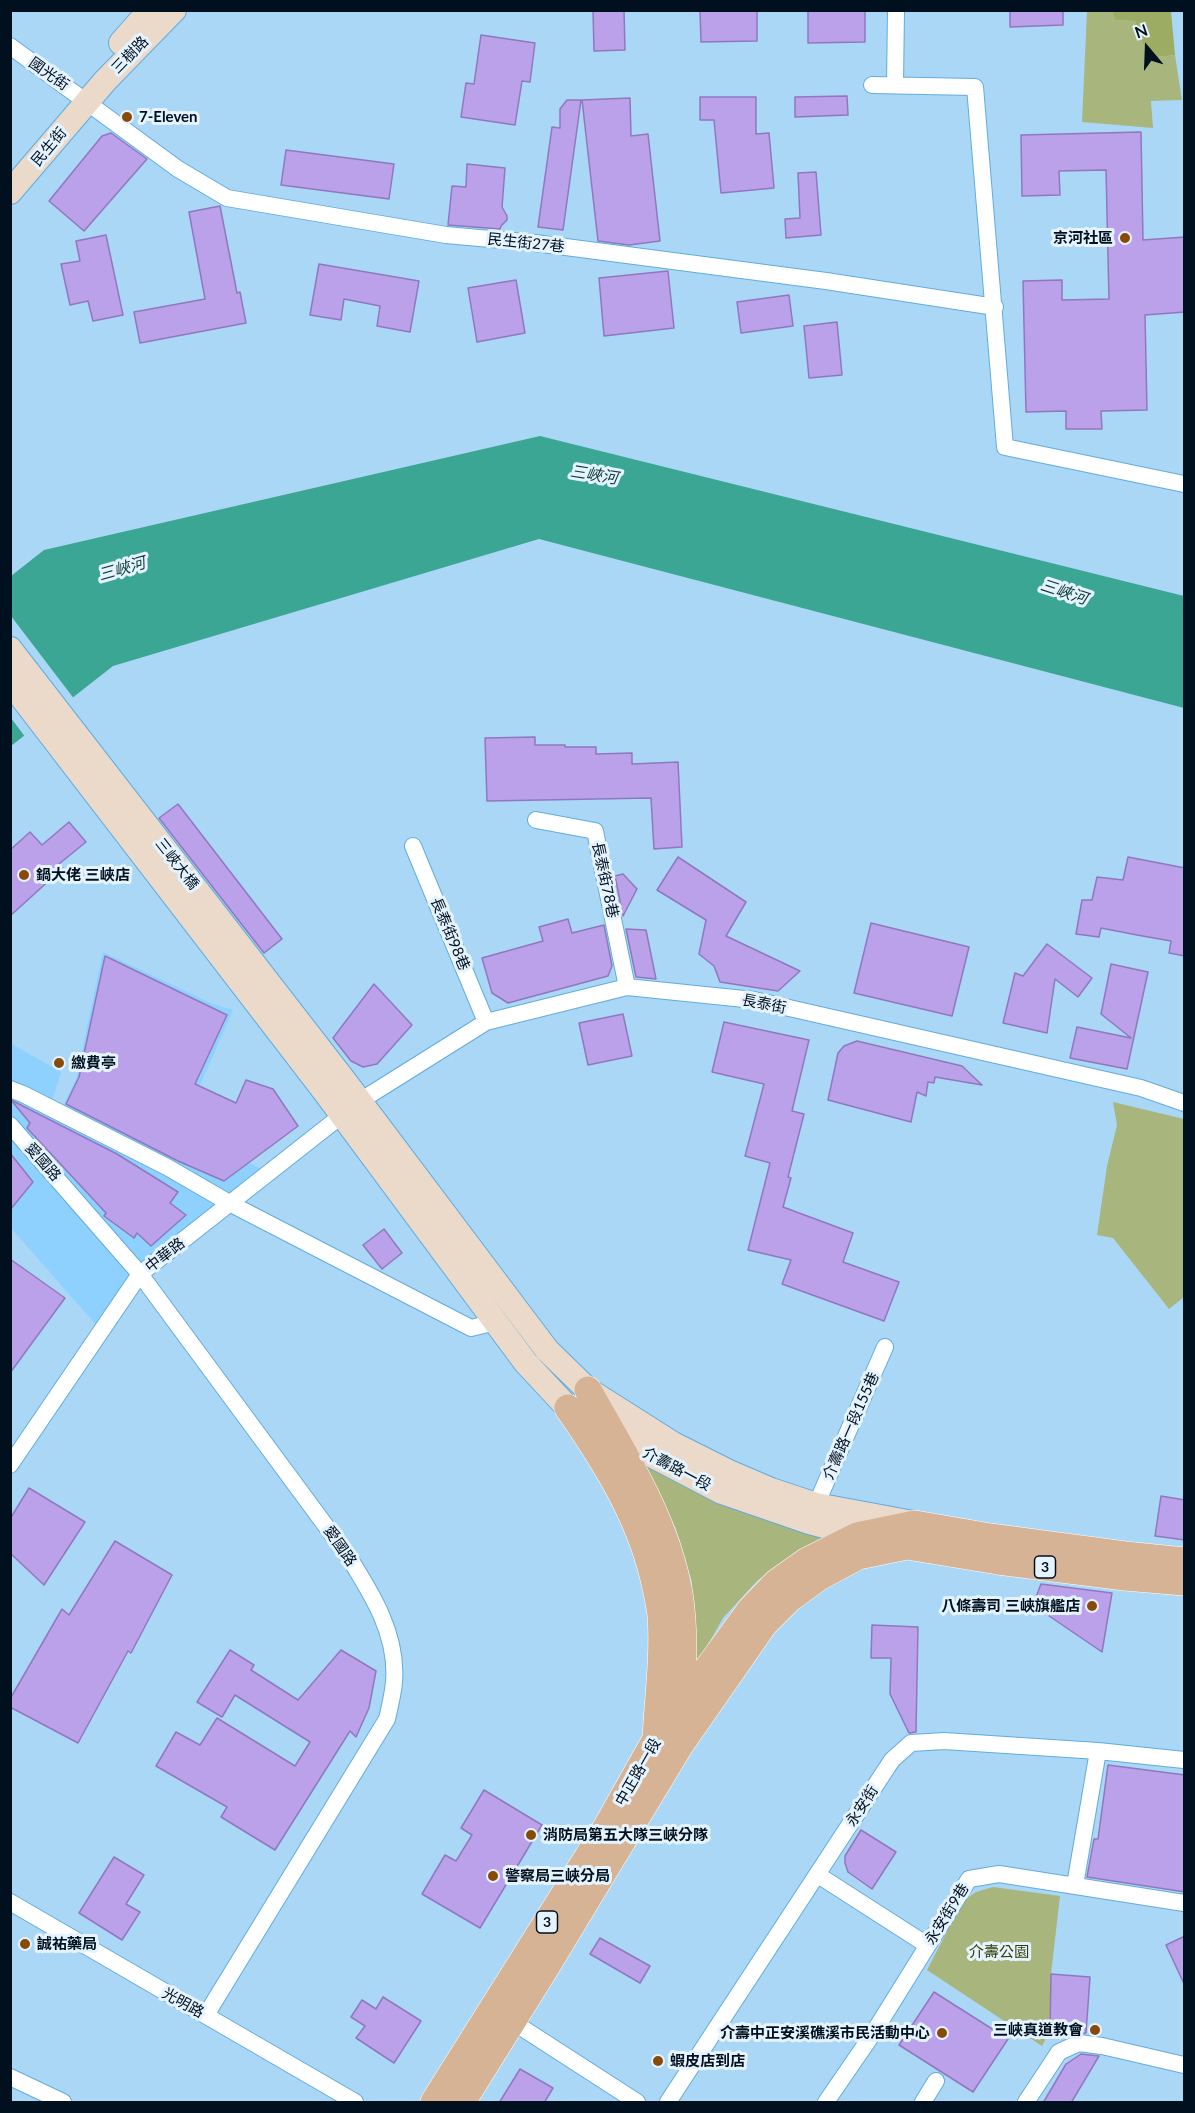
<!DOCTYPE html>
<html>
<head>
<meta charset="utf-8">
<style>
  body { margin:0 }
  #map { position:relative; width:1195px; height:2113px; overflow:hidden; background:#aad7f6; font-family:Lato,sans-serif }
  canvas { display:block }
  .frame { position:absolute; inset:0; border:12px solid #00101e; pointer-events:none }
  .north { position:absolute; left:1117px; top:18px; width:60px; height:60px; -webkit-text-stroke:4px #e5f3fe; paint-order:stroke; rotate:341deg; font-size:16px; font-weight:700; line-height:24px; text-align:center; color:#00101e }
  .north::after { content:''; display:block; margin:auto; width:21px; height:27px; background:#00101e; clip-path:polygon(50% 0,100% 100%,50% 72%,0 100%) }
</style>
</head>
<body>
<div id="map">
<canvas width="1195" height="2113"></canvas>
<div class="frame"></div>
<div class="north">N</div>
</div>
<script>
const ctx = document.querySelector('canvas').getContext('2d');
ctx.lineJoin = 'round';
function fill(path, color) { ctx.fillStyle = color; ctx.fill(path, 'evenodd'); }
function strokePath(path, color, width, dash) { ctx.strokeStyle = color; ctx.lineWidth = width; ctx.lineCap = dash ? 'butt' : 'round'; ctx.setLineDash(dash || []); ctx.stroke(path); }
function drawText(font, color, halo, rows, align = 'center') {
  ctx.font = font + ' Lato,"Noto Sans TC",sans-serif'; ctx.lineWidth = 6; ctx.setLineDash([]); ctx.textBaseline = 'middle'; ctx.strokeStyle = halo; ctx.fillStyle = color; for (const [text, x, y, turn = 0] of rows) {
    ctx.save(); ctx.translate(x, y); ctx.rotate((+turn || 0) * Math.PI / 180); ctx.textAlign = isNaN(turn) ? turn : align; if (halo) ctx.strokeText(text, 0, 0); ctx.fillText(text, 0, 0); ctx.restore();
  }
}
fill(new Path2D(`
  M 103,952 L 213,1004 L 233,1010 L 182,1126 L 265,1171 L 134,1273 L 98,1327 L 11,1228 L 10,1043 L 61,1072 L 52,1101 L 63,1106 L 76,1079 Z`), '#8ed0fe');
fill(new Path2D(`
  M 1087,11 L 1112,11 L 1115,20 L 1135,21 L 1148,58 L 1175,55 L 1182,100 L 1151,101 L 1153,128 L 1082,122 Z
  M 1113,1102 L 1184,1119 L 1184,1297 L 1169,1309 L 1113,1238 L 1097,1235 L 1107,1166 L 1117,1125 Z
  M 643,1461 L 827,1537 L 758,1580 L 723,1618 L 692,1673 L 692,1582 L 676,1529 Z
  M 993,1887 L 1060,1896 L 1051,1974 L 1050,2031 L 1042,2046 L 927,1970 L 963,1901 L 976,1892 Z`), '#a8b67e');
fill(new Path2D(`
  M 1112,11 L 1171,11 L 1175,55 L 1148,58 L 1135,21 L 1115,20 Z`), '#9cac62');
fill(new Path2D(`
  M 540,436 L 1184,596 L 1184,708 L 539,539 L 113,666 L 11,746 L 11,576 L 44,550 Z`), '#3ca694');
fill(new Path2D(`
  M 11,616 L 75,700 L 26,738 L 11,718 Z`), '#aad7f6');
const building = new Path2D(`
  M 593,10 L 624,10 L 625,50 L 594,51 Z
  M 700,10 L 757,10 L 757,41 L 701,42 Z
  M 808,10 L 865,10 L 865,42 L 808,43 Z
  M 1010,10 L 1063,10 L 1063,25 L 1010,27 Z
  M 481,35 L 535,43 L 530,82 L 522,81 L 515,125 L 461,117 L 466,83 L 474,84 Z
  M 847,96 L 848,115 L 795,117 L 795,97 Z
  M 700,97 L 756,97 L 756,134 L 769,133 L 774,188 L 721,193 L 714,120 L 700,120 Z
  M 630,98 L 631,136 L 648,134 L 660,241 L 629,245 L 598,241 L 582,100 Z
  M 567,100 L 581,100 L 563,230 L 538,227 L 552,127 L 560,128 L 560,109 Z
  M 1141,132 L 1143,240 L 1185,237 L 1185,312 L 1145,315 L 1147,410 L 1101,411 L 1102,429 L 1066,429 L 1066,411 L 1026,412 L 1023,281 L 1062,280 L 1062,300 L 1109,299 L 1106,170 L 1059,171 L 1060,195 L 1022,196 L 1021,135 Z
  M 111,133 L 147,159 L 84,231 L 49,201 L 102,136 Z
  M 286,150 L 394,164 L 389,199 L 281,185 Z
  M 467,164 L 505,168 L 502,207 L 507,216 L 507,220 L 501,226 L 500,229 L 448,225 L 452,186 L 466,187 Z
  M 816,172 L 821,235 L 786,238 L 785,219 L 800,218 L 798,173 Z
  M 220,206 L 237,293 L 240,292 L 246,323 L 140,343 L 134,312 L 205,299 L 189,212 Z
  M 106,235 L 123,315 L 93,321 L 88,301 L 70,305 L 61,264 L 80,261 L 76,241 Z
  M 319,264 L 419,281 L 410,332 L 377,326 L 380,306 L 344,299 L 341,320 L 310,315 Z
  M 668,271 L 674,328 L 604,336 L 599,278 Z
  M 516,280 L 525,333 L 477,342 L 468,288 Z
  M 789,295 L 793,326 L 741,333 L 737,302 Z
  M 837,322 L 842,375 L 809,378 L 804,326 Z
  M 535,737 L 535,745 L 565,745 L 565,747 L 596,747 L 596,754 L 632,753 L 632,764 L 678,762 L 682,847 L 654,849 L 651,798 L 487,801 L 485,738 Z
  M 178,804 L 282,939 L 264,953 L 159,818 Z
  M 69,822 L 86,842 L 59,864 L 63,868 L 10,916 L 10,850 L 30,832 L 42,845 Z
  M 678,857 L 746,902 L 726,936 L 800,971 L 778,991 L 720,982 L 714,966 L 699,954 L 706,920 L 657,890 Z
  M 1128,857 L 1185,868 L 1185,956 L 1169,953 L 1171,941 L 1137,935 L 1101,928 L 1099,937 L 1076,934 L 1082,900 L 1092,900 L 1097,877 L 1123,880 Z
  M 623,874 L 637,889 L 623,916 L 615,876 Z
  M 568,919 L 572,933 L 604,925 L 612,966 L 608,976 L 508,1003 L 492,993 L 482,958 L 543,941 L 539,927 Z
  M 871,923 L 969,947 L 952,1016 L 854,993 Z
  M 626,929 L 646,930 L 656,979 L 636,977 Z
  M 1047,944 L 1092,978 L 1078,997 L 1055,979 L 1047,1033 L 1003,1023 L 1015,973 L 1023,976 Z
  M 105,956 L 227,1015 L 195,1084 L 236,1103 L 246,1080 L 273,1089 L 298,1126 L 224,1181 L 178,1161 L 66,1104 L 79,1077 Z
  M 1111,964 L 1148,972 L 1127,1069 L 1070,1058 L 1077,1027 L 1131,1038 L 1101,1014 Z
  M 374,984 L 412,1025 L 377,1064 L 363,1067 L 351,1061 L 333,1038 Z
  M 623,1014 L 632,1056 L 588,1065 L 579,1023 Z
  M 724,1022 L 809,1040 L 792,1111 L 804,1114 L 788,1177 L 791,1178 L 783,1207 L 853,1233 L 843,1262 L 899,1282 L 884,1321 L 782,1284 L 791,1260 L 748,1250 L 770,1163 L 745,1156 L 764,1084 L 712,1072 Z
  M 857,1041 L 962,1066 L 982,1085 L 935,1077 L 934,1083 L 928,1082 L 926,1096 L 917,1092 L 911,1122 L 828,1100 L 838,1053 L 844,1046 Z
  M 11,1100 L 117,1154 L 178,1192 L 170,1203 L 186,1215 L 151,1246 L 137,1233 L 134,1238 L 104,1216 L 106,1213 L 27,1128 L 30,1123 Z
  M 10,1153 L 33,1182 L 10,1210 Z
  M 384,1229 L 402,1253 L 382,1269 L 363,1245 Z
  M 10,1259 L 65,1298 L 10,1373 Z
  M 29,1488 L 85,1522 L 44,1585 L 10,1553 L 10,1519 Z
  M 1161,1496 L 1185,1500 L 1185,1540 L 1155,1536 Z
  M 115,1541 L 172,1575 L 131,1653 L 128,1651 L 78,1743 L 10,1707 L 10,1699 L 62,1609 L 69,1615 Z
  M 1041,1584 L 1112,1593 L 1102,1652 L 1033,1605 Z
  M 872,1625 L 918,1627 L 916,1732 L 909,1733 L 890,1694 L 891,1658 L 871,1658 Z
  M 230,1650 L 254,1665 L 251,1670 L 298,1700 L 341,1650 L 376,1671 L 369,1708 L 356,1737 L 350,1731 L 275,1850 L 221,1817 L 227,1807 L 156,1766 L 176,1732 L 200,1745 L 217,1718 L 295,1766 L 310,1742 L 235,1695 L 222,1717 L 197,1702 Z
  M 1108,1765 L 1185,1775 L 1185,1892 L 1087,1877 L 1094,1839 L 1098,1839 Z
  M 484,1790 L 542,1825 L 480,1928 L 422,1894 L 445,1855 L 456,1861 L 472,1835 L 461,1828 Z
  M 861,1830 L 896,1852 L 872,1889 L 848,1872 L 845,1863 L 845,1856 Z
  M 114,1857 L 144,1875 L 126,1904 L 140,1912 L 122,1940 L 79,1913 Z
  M 1185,1936 L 1185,1986 L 1166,1945 Z
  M 600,1938 L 650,1966 L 640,1983 L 590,1954 Z
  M 1051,1974 L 1090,1977 L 1086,2033 L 1070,2035 L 1050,2031 Z
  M 934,1992 L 1008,2039 L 973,2092 L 899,2045 Z
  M 383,1997 L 421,2021 L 394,2063 L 356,2038 L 365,2026 L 351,2017 L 362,2000 L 376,2009 Z
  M 1081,2054 L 1099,2056 L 1071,2103 L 1043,2103 L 1066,2064 Z
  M 520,2069 L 553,2088 L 544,2103 L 499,2103 Z`);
fill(building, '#baa1ea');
strokePath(building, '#9078be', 1.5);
const street = new Path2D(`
  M 10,46 L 178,169 L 227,198 L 446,235 L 535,243 L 826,281 L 995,307
  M 872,85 L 975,87 L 1005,447 L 1184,484
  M 895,85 L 896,10
  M 536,820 L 595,831 L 627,987
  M 413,846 L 486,1022
  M 10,1089 L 23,1094 L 167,1167 L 231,1204 L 471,1328 L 496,1322
  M 10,1125 L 140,1274 L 348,1556 C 372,1594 398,1635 394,1682 C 393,1694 390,1706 387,1719 L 206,2015
  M 10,1465 L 140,1274 L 360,1101 L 486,1022 L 627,987 L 754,1000 L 1141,1088 L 1184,1103
  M 816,1505 L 885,1347
  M 818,1875 L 927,1945
  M 1075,1885 L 1098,1751
  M 10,1902 L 355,2102
  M 513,2022 L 637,2102
  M 10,2077 L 63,2102
  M 668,2102 L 892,1760 L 911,1743 L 944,1741 L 1098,1751 L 1184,1760
  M 826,2102 L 872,2035 L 969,1879 L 999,1874 L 1184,1903
  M 923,2102 L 936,2081
  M 1026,2102 L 1059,2052 L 1079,2043 L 1102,2046 L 1184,2065`);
const secondary = new Path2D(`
  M 121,43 L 150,10
  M 10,192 L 105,81 L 174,10
  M 10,649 L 343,1079 L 547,1350 L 588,1390 L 673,1444 L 729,1472 L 771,1490 L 816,1505 L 913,1523
  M 10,682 L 325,1092 L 526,1363 L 568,1408 L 613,1435 L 722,1492 L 809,1522 L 869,1538`);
const primary = new Path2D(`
  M 588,1390 C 624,1455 666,1519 679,1593 C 685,1630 683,1670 681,1707
  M 568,1408 C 607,1464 642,1520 656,1588 C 658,1597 660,1606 661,1615 C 664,1656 658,1698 656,1739
  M 434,2102 L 606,1828 L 656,1739 L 751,1609 L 776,1583 L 807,1561 L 857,1536 L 915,1524 L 990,1537 L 1125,1555 L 1184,1561
  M 462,2102 L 546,1967 L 680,1745 L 764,1624 L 789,1599 L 819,1577 L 858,1556 L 907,1546 L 998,1561 L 1125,1577 L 1184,1582`);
strokePath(street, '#60acdf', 18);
strokePath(secondary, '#60acdf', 26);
strokePath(primary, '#fff', 28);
strokePath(street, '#fff', 16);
strokePath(secondary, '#ebd9ca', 24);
strokePath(primary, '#d6b395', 27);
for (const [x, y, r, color] of [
  [127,117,6,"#874a08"],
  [1125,238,6,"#874a08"],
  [24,875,6,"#874a08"],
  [59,1063,6,"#874a08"],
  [1092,1606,6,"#874a08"],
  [531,1835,6,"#874a08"],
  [493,1876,6,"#874a08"],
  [25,1944,6,"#874a08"],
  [1095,2030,6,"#874a08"],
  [942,2033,6,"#874a08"],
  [658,2061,6,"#874a08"]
]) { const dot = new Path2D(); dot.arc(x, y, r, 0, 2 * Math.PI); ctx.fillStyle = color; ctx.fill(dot); strokePath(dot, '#e5f3fe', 2); }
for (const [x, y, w] of [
  [1045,1567,21],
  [547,1922,21]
]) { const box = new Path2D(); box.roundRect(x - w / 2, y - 11, w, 22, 4.5); ctx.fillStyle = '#e5f3fe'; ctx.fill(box); strokePath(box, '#00101e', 1.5); }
drawText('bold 14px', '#00101e', null, [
  ["3",1045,1567],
  ["3",547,1922]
]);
drawText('15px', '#00101e', '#e5f3fe', [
  ["三樹路",130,55,-46],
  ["國光街",49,74,35],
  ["民生街",49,147,-50],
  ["民生街27巷",526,243,6],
  ["三峽大橋",177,864,52],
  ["長泰街78巷",605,880,78],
  ["長泰街98巷",450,934,67],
  ["長泰街",764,1004,11],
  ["愛國路",43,1162,49],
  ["中華路",165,1255,-38],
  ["介壽路一段155巷",851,1426,-66],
  ["介壽路一段",677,1469,28],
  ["愛國路",340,1546,55],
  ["中正路一段",638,1772,-60],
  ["永安街",862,1806,-57],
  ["永安街9巷",947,1914,-58],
  ["光明路",183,2003,29]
]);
drawText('bold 15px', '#00101e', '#e5f3fe', [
  ["7-Eleven",139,117],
  ["京河社區",1113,238,"right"],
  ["鍋大佬 三峽店",36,875],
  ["繳費亭",71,1063],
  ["八條壽司 三峽旗艦店",1080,1606,"right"],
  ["消防局第五大隊三峽分隊",543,1835],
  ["警察局三峽分局",505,1876],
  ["誠祐藥局",37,1944],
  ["三峽真道教會",1083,2030,"right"],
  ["介壽中正安溪礁溪市民活動中心",930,2033,"right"],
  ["蝦皮店到店",670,2061]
], 'left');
drawText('15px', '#333d02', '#e5f3fe', [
  ["介壽公園",999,1952]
]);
drawText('italic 16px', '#0e3d35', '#e5f3fe', [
  ["三峽河",594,475,9],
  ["三峽河",122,569,-16],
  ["三峽河",1064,592,18]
]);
</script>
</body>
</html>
